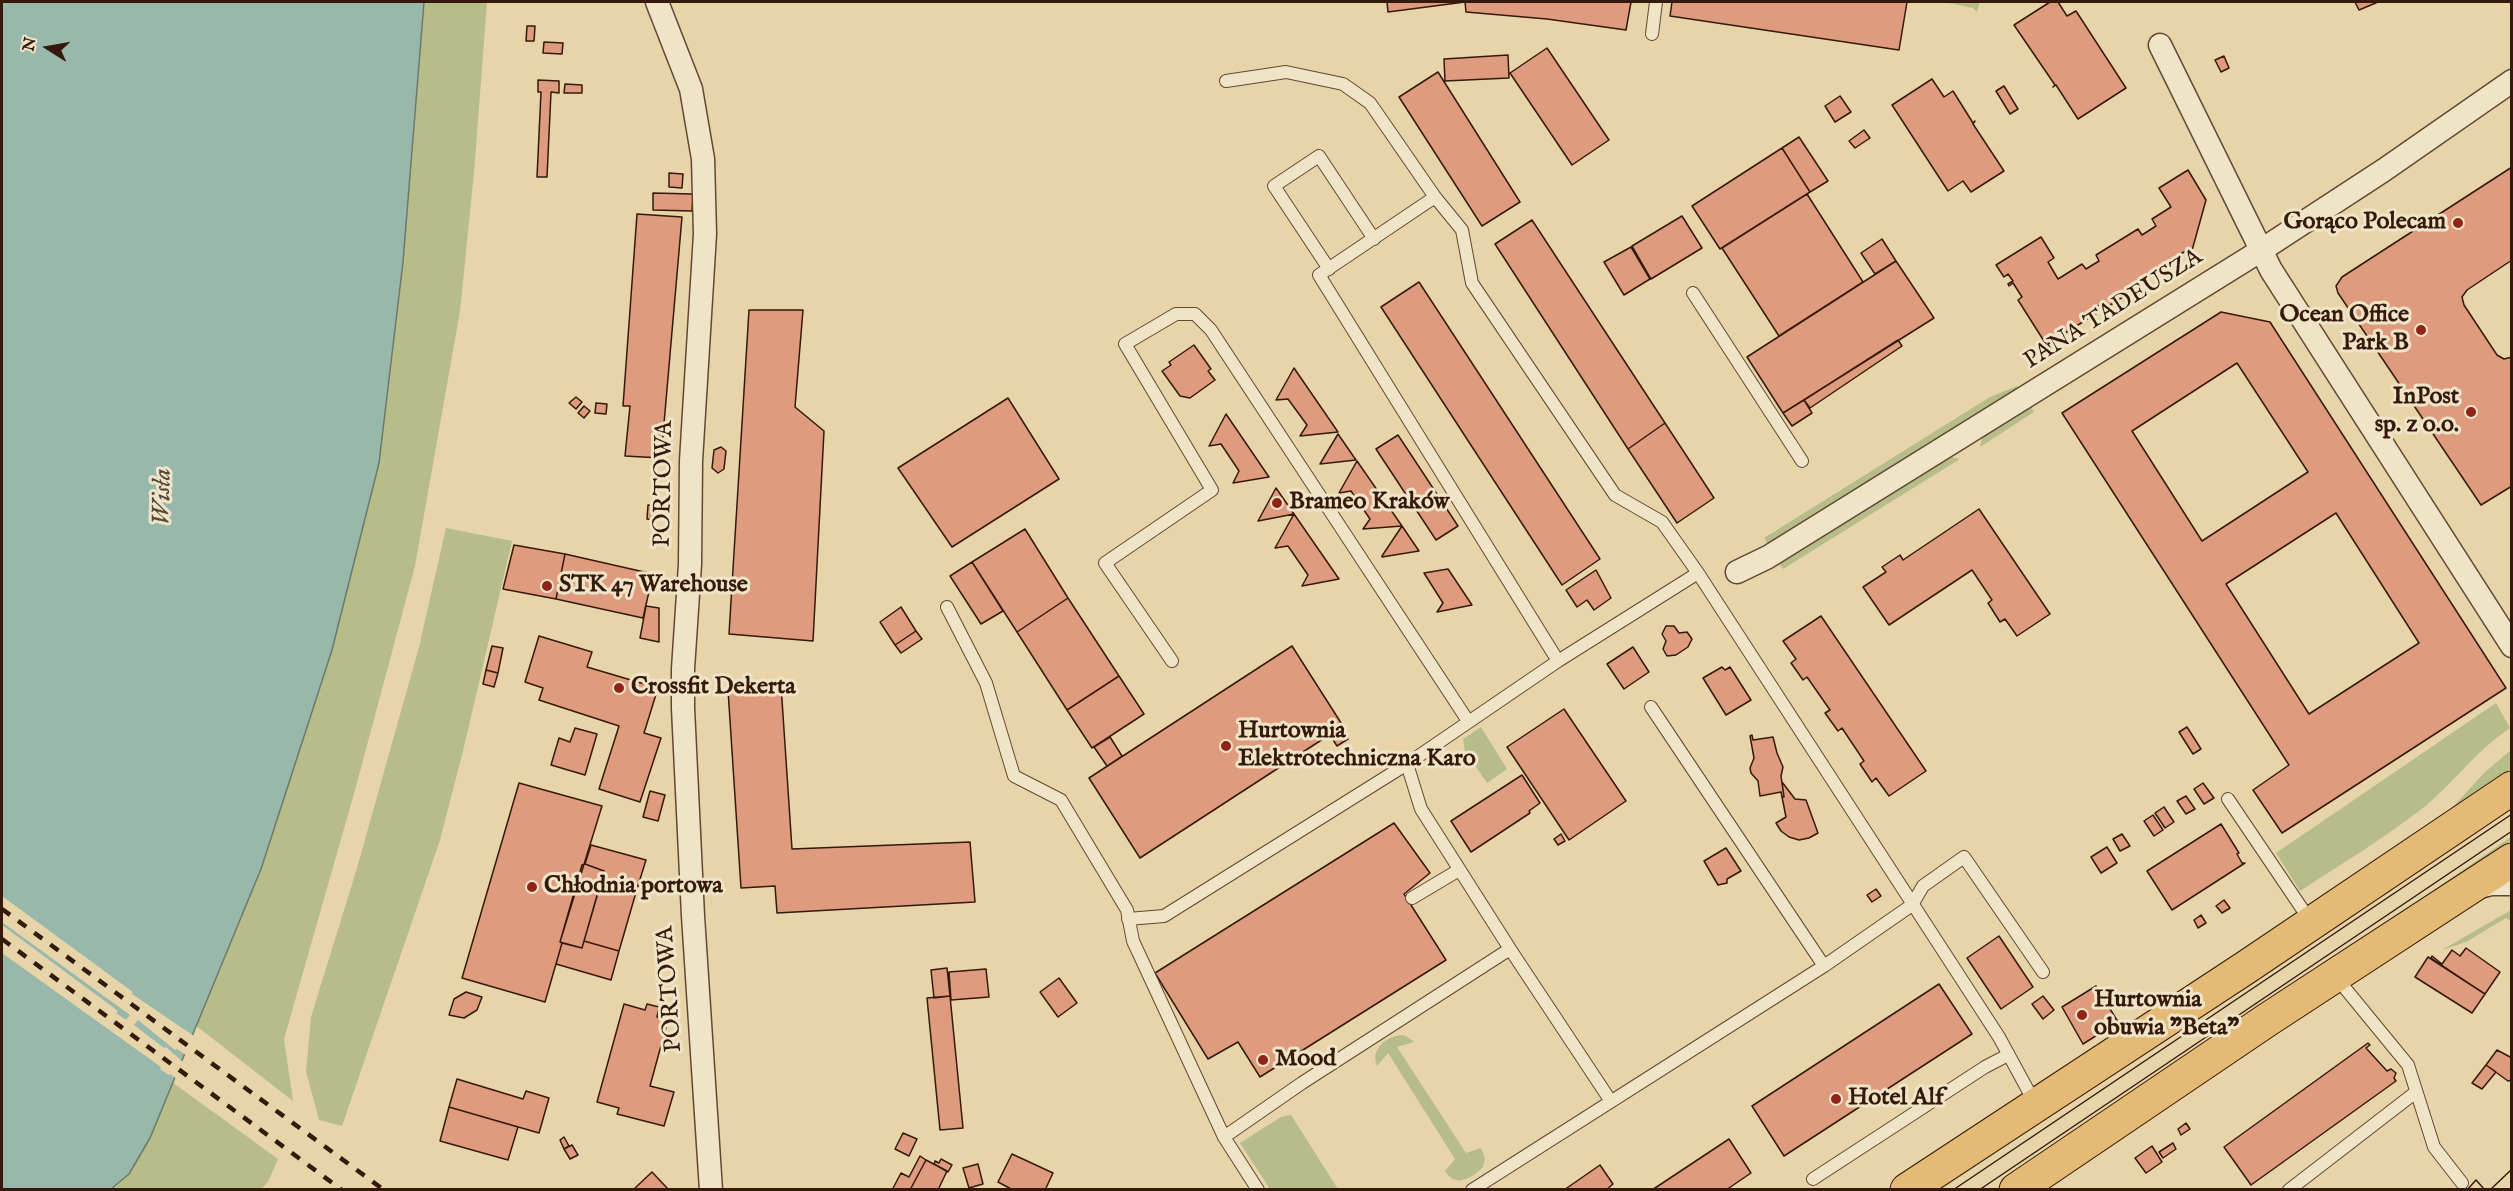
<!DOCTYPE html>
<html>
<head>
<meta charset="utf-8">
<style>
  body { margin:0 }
  #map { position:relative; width:2513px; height:1191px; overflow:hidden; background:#e7d5a9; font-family:"IM FELL English",serif }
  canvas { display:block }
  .frame { position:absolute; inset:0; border:3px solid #35190a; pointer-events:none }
  .north { position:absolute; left:18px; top:18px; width:60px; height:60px; -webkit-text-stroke:4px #efe4c7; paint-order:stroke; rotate:281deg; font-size:16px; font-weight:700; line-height:24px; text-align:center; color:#35190a }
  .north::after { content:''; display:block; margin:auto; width:21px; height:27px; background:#35190a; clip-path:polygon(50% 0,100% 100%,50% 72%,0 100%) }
</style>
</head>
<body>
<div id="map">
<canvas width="2513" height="1191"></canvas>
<div class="frame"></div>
<div class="north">N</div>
</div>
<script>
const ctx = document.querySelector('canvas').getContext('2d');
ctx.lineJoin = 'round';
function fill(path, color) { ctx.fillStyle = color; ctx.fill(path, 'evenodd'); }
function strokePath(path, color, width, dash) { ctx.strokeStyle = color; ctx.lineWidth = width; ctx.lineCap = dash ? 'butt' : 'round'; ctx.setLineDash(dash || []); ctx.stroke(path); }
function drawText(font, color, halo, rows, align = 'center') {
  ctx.font = font + ' "IM FELL English",serif'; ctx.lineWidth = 6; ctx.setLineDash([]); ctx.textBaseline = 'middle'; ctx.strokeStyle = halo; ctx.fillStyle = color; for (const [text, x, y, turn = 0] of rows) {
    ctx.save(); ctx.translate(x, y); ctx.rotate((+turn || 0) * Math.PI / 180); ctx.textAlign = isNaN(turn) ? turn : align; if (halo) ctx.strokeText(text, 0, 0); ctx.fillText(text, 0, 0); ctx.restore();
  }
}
fill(new Path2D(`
  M 424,2 L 487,2 L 474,173 L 460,311 L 415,566 L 355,790 L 284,1039 L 293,1101 L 195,1025 L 261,869 L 332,650 L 403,262 Z
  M 1944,2 L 1980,2 L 1977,12 L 1973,8 Z
  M 2017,386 L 2020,389 L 1769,546 L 1764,538 L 1990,397 Z
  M 2030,405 L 2034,412 L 1980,447 L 1982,437 Z
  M 1950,457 L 1960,459 L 1783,569 L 1778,562 Z
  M 446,528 L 512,541 L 463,751 L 440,840 L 342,1126 L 319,1120 L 306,1071 L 311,1017 L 357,868 L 419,647 Z
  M 2496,703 L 2510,728 C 2475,751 2452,786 2419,811 C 2381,840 2340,865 2300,891 L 2276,853 Z
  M 1481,727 L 1507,769 L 1487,783 L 1465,751 L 1463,739 Z
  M 2511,750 L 2511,768 L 2451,809 L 2485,772 Z
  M 2511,837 L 2511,840 L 2373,933 L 2373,932 Z
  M 2361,909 L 1942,1189 L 1932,1190 Z
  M 2511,910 L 2511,921 L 2506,918 L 2466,942 L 2442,950 Z
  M 1401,1035 L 1406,1036 L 1414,1042 L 1397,1047 L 1466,1153 L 1481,1148 L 1485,1158 L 1483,1167 C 1471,1179 1455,1188 1445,1171 L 1455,1159 L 1388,1053 L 1377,1066 C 1370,1049 1386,1037 1401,1035 Z
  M 172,1082 L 278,1159 L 268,1182 L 261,1189 L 111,1190 L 129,1174 L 149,1138 Z
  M 1291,1115 L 1338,1189 L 1270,1189 L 1240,1143 L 1281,1117 Z`), '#b6bd88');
const water = new Path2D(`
  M 2,2 L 424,2 L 403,262 L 379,463 L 332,650 L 261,869 L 150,1138 L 129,1174 L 111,1189 L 2,1190 Z`);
fill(water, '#97b8aa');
strokePath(water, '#70786a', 1.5);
fill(new Path2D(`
  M 2,896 L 133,992 L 132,994 L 194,1036 L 186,1055 L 177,1049 L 175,1050 L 138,1020 L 134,1025 L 164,1048 L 166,1047 L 183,1062 L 177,1079 L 170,1074 L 169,1075 L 160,1069 L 161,1067 L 2,953 L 2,925 L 118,1011 L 116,1013 L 126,1020 L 130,1015 L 2,922 Z`), '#e7d5a9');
const building = new Path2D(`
  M 1387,2 L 1465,2 L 1388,12 Z
  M 1465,2 L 1631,2 L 1626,30 L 1547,19 L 1466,12 Z
  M 1672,2 L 1907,2 L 1899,50 L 1670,16 Z
  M 2050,2 L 2058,2 L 2067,16 L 2076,11 L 2126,88 L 2078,119 L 2056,85 L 2053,87 L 2055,85 L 2014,25 Z
  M 2355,2 L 2378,2 L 2359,10 Z
  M 527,26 L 535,26 L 534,41 L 526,41 Z
  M 544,42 L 563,43 L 562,54 L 543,53 Z
  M 1547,48 L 1609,140 L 1572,165 L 1510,73 Z
  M 1508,55 L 1509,78 L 1445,81 L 1444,59 Z
  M 2224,56 L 2229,68 L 2221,72 L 2215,60 Z
  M 1438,72 L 1520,202 L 1482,226 L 1399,97 Z
  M 1932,79 L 1944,97 L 1953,91 L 1973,123 L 1975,121 L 1973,124 L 2004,171 L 1971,192 L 1963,181 L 1948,191 L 1892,105 Z
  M 538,80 L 559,81 L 559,93 L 551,92 L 547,177 L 537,177 L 541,92 L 538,92 Z
  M 565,84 L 582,85 L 582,93 L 564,93 Z
  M 2004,86 L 2018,109 L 2010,114 L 1996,91 Z
  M 1840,96 L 1851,112 L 1835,122 L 1825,106 Z
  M 1864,130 L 1870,138 L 1855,148 L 1849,141 Z
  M 1799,137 L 1828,181 L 1810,192 L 1782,148 Z
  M 1782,148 L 1810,192 L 1720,249 L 1692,206 Z
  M 2512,167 L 2512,260 L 2467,290 L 2462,297 L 2464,305 L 2497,355 L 2504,359 L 2512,357 L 2512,486 L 2481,505 L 2338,293 L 2336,286 L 2342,277 Z
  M 2188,170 L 2206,200 L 2191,254 L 2188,255 L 2189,249 L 2179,255 L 2182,260 L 2172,266 L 2160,274 L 2158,270 L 2142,279 L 2145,283 L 2142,285 L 2139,281 L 2124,291 L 2126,295 L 2104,309 L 2101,304 L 2098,306 L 2095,309 L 2097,313 L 2048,344 L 2050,348 L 2049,349 L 2018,300 L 2022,297 L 2013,283 L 2009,286 L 2008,284 L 2013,281 L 2008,274 L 2004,277 L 1996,265 L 2041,237 L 2054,258 L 2048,262 L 2058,279 L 2082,264 L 2086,269 L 2099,261 L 2096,255 L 2138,229 L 2142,235 L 2156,226 L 2152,219 L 2171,207 L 2159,188 Z
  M 669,173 L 683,174 L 682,188 L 669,187 Z
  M 653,193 L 693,194 L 692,211 L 653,210 Z
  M 1807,194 L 1863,282 L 1779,336 L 1722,248 Z
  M 637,214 L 682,217 L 661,458 L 625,456 L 630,406 L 623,406 Z
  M 1682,216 L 1702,248 L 1651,279 L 1632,246 Z
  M 1532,220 L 1665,423 L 1628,449 L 1495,244 Z
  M 1882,239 L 1896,261 L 1875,274 L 1861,253 Z
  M 1631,247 L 1650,279 L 1624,295 L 1604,262 Z
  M 1896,261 L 1934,318 L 1783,413 L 1747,357 Z
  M 1419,282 L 1600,559 L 1562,585 L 1381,307 Z
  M 749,310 L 803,310 L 795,407 L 824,431 L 813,641 L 729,634 Z
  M 2221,312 L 2270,322 L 2506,688 L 2282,833 L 2253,790 L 2289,765 L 2062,413 ZM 2237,363 L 2308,472 L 2202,541 L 2132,431 ZM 2336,513 L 2419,643 L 2309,714 L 2226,584 Z
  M 1898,340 L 1902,346 L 1810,408 L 1804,400 Z
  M 1194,345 L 1211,369 L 1208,371 L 1215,380 L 1190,398 L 1180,396 L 1162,371 L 1171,365 L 1169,362 Z
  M 1294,368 L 1338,432 L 1300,436 L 1307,425 L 1288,399 L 1276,400 Z
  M 576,397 L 582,402 L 576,409 L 569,403 Z
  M 1008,398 L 1059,479 L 952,547 L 898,468 Z
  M 1804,400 L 1812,413 L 1792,426 L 1783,413 Z
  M 596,403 L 607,404 L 606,414 L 595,413 Z
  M 584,406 L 590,411 L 584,418 L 578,413 Z
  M 1226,414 L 1269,477 L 1233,483 L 1239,471 L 1221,444 L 1209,446 Z
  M 1665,423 L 1714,498 L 1677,523 L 1628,449 Z
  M 1338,434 L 1356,460 L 1320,464 Z
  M 1398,435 L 1458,526 L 1436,540 L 1376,449 Z
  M 721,447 L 726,451 L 724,469 L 718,473 L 712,468 L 714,450 Z
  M 1357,461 L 1402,526 L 1363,529 L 1370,519 L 1351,491 L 1339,493 Z
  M 1276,488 L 1294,514 L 1258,521 Z
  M 648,505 L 656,506 L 655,520 L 647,519 Z
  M 1979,509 L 2050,614 L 2017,636 L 2005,619 L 2000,622 L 1988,603 L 1992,600 L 1972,570 L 1889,625 L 1863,587 L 1886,572 L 1882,567 L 1900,555 L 1903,560 Z
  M 1294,514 L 1339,579 L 1302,586 L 1308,575 L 1288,546 L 1275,548 Z
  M 1402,526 L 1419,551 L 1382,557 L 1382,556 Z
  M 1025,529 L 1068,598 L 1017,632 L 972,562 Z
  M 514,545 L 565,554 L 556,599 L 503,589 Z
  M 565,554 L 653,574 L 643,618 L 556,599 Z
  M 972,562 L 1003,611 L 981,624 L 950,576 Z
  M 1448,569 L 1472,605 L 1437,612 L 1443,603 L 1424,573 Z
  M 1596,570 L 1611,598 L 1594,610 L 1587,600 L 1577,607 L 1566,590 Z
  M 1068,598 L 1119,676 L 1067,710 L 1017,632 Z
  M 646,606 L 659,608 L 659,642 L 640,638 Z
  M 901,607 L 916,631 L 895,645 L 880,622 Z
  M 1821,616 L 1926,771 L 1889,796 L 1876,778 L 1872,782 L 1860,764 L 1864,761 L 1842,728 L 1838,731 L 1825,713 L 1830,710 L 1807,677 L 1803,680 L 1791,663 L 1796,659 L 1783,641 Z
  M 1666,626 L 1674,626 L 1679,633 L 1687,632 L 1692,639 L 1688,647 L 1676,655 L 1667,656 L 1663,649 L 1666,641 L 1662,634 Z
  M 916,631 L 922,639 L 901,653 L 895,645 Z
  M 539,636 L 592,652 L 587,667 L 658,688 L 644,733 L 661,738 L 640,802 L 599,789 L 619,726 L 539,700 L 543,688 L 525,682 Z
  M 492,646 L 503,648 L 498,673 L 486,670 Z
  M 1292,646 L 1343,726 L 1140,858 L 1089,778 Z
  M 1633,647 L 1649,672 L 1624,689 L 1607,664 Z
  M 1722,667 L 1725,670 L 1730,667 L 1751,700 L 1726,715 L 1703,678 Z
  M 486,670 L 498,673 L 494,687 L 483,684 Z
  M 1119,676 L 1144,714 L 1092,748 L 1067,710 Z
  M 781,685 L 792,849 L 970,842 L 975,902 L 777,913 L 775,886 L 741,888 L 728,690 Z
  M 1564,709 L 1626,801 L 1569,840 L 1507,747 Z
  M 2187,727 L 2201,749 L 2193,754 L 2179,732 Z
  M 575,728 L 597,734 L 585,775 L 551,765 L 559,738 L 570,742 Z
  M 1341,728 L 1348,739 L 1337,746 L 1330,735 Z
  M 1752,735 L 1753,740 L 1773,737 L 1777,753 L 1783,767 L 1781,776 L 1784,797 L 1782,797 L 1781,792 L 1760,796 L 1758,781 L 1751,773 L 1750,768 L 1754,758 L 1750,736 Z
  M 1110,737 L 1122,756 L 1107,766 L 1094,747 Z
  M 1522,775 L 1540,803 L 1529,811 L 1530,813 L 1471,852 L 1451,821 Z
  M 1782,782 L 1795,799 L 1806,800 L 1818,833 L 1809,838 L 1799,840 L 1789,837 L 1781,831 L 1776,823 L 1786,817 L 1782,797 L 1784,797 Z
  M 519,783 L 602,806 L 560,942 L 562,943 L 545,1002 L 462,978 Z
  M 2203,783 L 2214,798 L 2204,804 L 2194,789 Z
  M 650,791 L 665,795 L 658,821 L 643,817 Z
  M 2186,796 L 2195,809 L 2186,814 L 2177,801 Z
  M 2164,807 L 2174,822 L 2165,828 L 2155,813 Z
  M 2153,815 L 2163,830 L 2154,836 L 2144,821 Z
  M 1394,823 L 1430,873 L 1404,894 L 1446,960 L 1260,1077 L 1238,1042 L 1208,1059 L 1155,973 Z
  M 2221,824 L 2239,853 L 2237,854 L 2242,863 L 2245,863 L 2172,910 L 2147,871 Z
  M 1561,834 L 1565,841 L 1558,845 L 1554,839 Z
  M 2122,834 L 2130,846 L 2120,851 L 2113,839 Z
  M 591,845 L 646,860 L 637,889 L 602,879 L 604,871 L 585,864 Z
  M 2107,847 L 2117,863 L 2101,873 L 2091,857 Z
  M 1726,848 L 1741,871 L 1727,879 L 1727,883 L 1718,885 L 1704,861 Z
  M 585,864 L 604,871 L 582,948 L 560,942 L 582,865 Z
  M 602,879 L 637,889 L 619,951 L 584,941 Z
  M 1876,889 L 1881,896 L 1872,902 L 1867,895 Z
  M 2224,900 L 2230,908 L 2222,913 L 2216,906 Z
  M 2201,915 L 2206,923 L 2198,928 L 2194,920 Z
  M 1999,936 L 2033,987 L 2001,1009 L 1967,958 Z
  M 584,941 L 619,951 L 611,980 L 556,964 L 562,943 L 582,948 Z
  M 2466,948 L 2500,972 L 2485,994 L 2431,958 L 2432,956 L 2442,964 L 2452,950 L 2460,956 Z
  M 2428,957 L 2485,994 L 2472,1013 L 2415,977 Z
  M 947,968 L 950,996 L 934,998 L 931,970 Z
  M 986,969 L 989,997 L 951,1000 L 949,972 Z
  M 1059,978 L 1077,1003 L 1058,1017 L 1040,992 Z
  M 1939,984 L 1972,1034 L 1784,1156 L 1752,1106 Z
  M 2096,986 L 2118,1022 L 2083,1044 L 2062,1007 Z
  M 466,992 L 482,997 L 477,1010 L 464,1018 L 449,1015 L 454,999 Z
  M 950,996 L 963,1128 L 940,1130 L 927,998 Z
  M 2043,996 L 2054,1010 L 2043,1019 L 2032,1004 Z
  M 624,1004 L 645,1010 L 647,1004 L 659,1007 L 657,1017 L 668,1020 L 650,1086 L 674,1092 L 664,1126 L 617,1114 L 619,1108 L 597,1102 Z
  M 2368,1043 L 2370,1045 L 2366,1048 L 2387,1071 L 2391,1069 L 2396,1073 L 2394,1078 L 2396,1081 L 2251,1185 L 2224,1147 Z
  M 2497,1050 L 2512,1058 L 2512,1080 L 2508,1081 L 2486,1065 Z
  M 2486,1065 L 2496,1072 L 2482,1089 L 2472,1083 Z
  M 457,1079 L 523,1099 L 526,1091 L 549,1098 L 539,1133 L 449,1107 Z
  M 449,1107 L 518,1127 L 508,1160 L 440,1141 Z
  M 2186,1123 L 2190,1129 L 2181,1135 L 2178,1129 Z
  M 903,1133 L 917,1139 L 909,1156 L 895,1149 Z
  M 564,1137 L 569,1146 L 564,1149 L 560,1140 Z
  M 1729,1139 L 1751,1173 L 1726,1190 L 1652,1190 Z
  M 2173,1143 L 2176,1149 L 2163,1158 L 2159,1152 Z
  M 572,1145 L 578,1155 L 570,1159 L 564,1149 Z
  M 2152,1146 L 2162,1162 L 2146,1173 L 2135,1158 Z
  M 1012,1154 L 1053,1173 L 1046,1188 L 1048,1190 L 1013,1190 L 998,1182 Z
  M 920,1156 L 926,1160 L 910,1190 L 892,1190 L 901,1173 L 909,1177 Z
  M 941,1159 L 952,1165 L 948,1172 L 934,1164 L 935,1161 L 939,1163 Z
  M 926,1160 L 947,1171 L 938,1190 L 910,1190 Z
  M 978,1164 L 983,1184 L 969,1188 L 963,1168 Z
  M 1600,1165 L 1613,1184 L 1606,1190 L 1564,1190 Z
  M 2512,1169 L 2512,1190 L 2490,1190 Z
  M 2512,1169 L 2512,1190 L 2490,1190 Z
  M 652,1172 L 668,1189 L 636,1190 L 635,1188 Z
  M 2476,1180 L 2485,1190 L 2467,1190 Z
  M 2476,1180 L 2485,1190 L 2467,1190 Z`);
fill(building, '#de9b7d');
strokePath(building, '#35190a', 1.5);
const service = new Path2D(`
  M 1652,34 L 1656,2
  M 1226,81 L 1286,72 L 1343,84 L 1370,103 L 1435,197 L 1462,230 L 1472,283 L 1615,495 L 1662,522 L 1698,573 L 1999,1037 L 2036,1105
  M 1435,197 L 1319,275 L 1558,661 L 1698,573
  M 1329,269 L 1274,186 L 1319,156 L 1374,239
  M 1693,293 L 1802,461
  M 947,607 L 986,683 L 1014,776 L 1061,800 L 1127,910 L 1133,941 L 1224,1137 L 1258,1190
  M 1172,661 L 1105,563 L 1212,490 L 1125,344 L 1176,314 L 1195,314 L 1211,330 L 1468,721
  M 1651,707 L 1824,966
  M 1407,764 L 1421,809 L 1510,949
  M 2228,799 L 2311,922
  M 1412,898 L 1459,870
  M 1128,919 L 1164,916 L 1407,764 L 1558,661
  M 2335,976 L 2408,1065 L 2434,1147 L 2462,1183
  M 1224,1137 L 1302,1083 L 1510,949 L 1610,1100
  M 1813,1179 L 1985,1067 L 2008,1055
  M 1472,1190 L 1824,966 L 1912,905 L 1923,886 L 1964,857 L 2043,972
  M 2289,1190 L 2416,1092`);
const minor = new Path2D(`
  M 657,2 L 691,89 L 703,159 L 705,234 L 691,461 L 690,564 L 683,669 L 683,708 L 693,916 L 711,1190
  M 2160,45 L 2271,270 L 2512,646
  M 1737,572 L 1768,557 L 2260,251 L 2384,170 L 2512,81
  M 2475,888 L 2491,884 L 2512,884`);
const primary = new Path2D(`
  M 1907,1190 L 2245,968 L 2512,788
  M 2016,1190 L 2267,1020 L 2512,860`);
strokePath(service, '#624832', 14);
strokePath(minor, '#624832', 25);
strokePath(primary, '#35190a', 35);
strokePath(service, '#efe4c7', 12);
strokePath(minor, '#efe4c7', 22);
strokePath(primary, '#e4ba74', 33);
strokePath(new Path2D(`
  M 1953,1190 L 2512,814
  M 1979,1190 L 2512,831`), '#35190a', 1.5);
strokePath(new Path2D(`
  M 2,909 L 384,1190
  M 2,939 L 342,1190`), '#35190a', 4.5, [10, 10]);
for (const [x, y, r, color] of [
  [2458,223,6,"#8f2418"],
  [2421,330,6,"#8f2418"],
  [2471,412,6,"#8f2418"],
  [1277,503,6,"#8f2418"],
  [547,586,6,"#8f2418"],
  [619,688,6,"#8f2418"],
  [1226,746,6,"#8f2418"],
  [532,887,6,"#8f2418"],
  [2082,1015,6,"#8f2418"],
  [1263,1060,6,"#8f2418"],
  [1836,1099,6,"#8f2418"]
]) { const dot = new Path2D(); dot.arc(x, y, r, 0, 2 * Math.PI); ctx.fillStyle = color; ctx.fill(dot); strokePath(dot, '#efe4c7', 2); }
drawText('bold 24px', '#35190a', '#efe4c7', [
  ["Gorąco Polecam",2446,223,"right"],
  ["Ocean Office",2409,316,"right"],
  ["Park B",2409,344,"right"],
  ["InPost",2459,398,"right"],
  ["sp. z o.o.",2459,426,"right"],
  ["Brameo Kraków",1289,503],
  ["STK 47 Warehouse",559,586],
  ["Crossfit Dekerta",631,688],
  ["Hurtownia",1238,732],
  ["Elektrotechniczna Karo",1238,760],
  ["Chłodnia portowa",544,887],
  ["Hurtownia",2094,1001],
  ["obuwia \"Beta\"",2094,1029],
  ["Mood",1275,1060],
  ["Hotel Alf",1848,1099]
], 'left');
drawText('24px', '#35190a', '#efe4c7', [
  ["PANA TADEUSZA",2114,310,-32],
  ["PORTOWA",665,484,-89],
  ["PORTOWA",671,989,-94]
]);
drawText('italic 26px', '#52493a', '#efe4c7', [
  ["Wisła",164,497,-89]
]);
</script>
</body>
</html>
